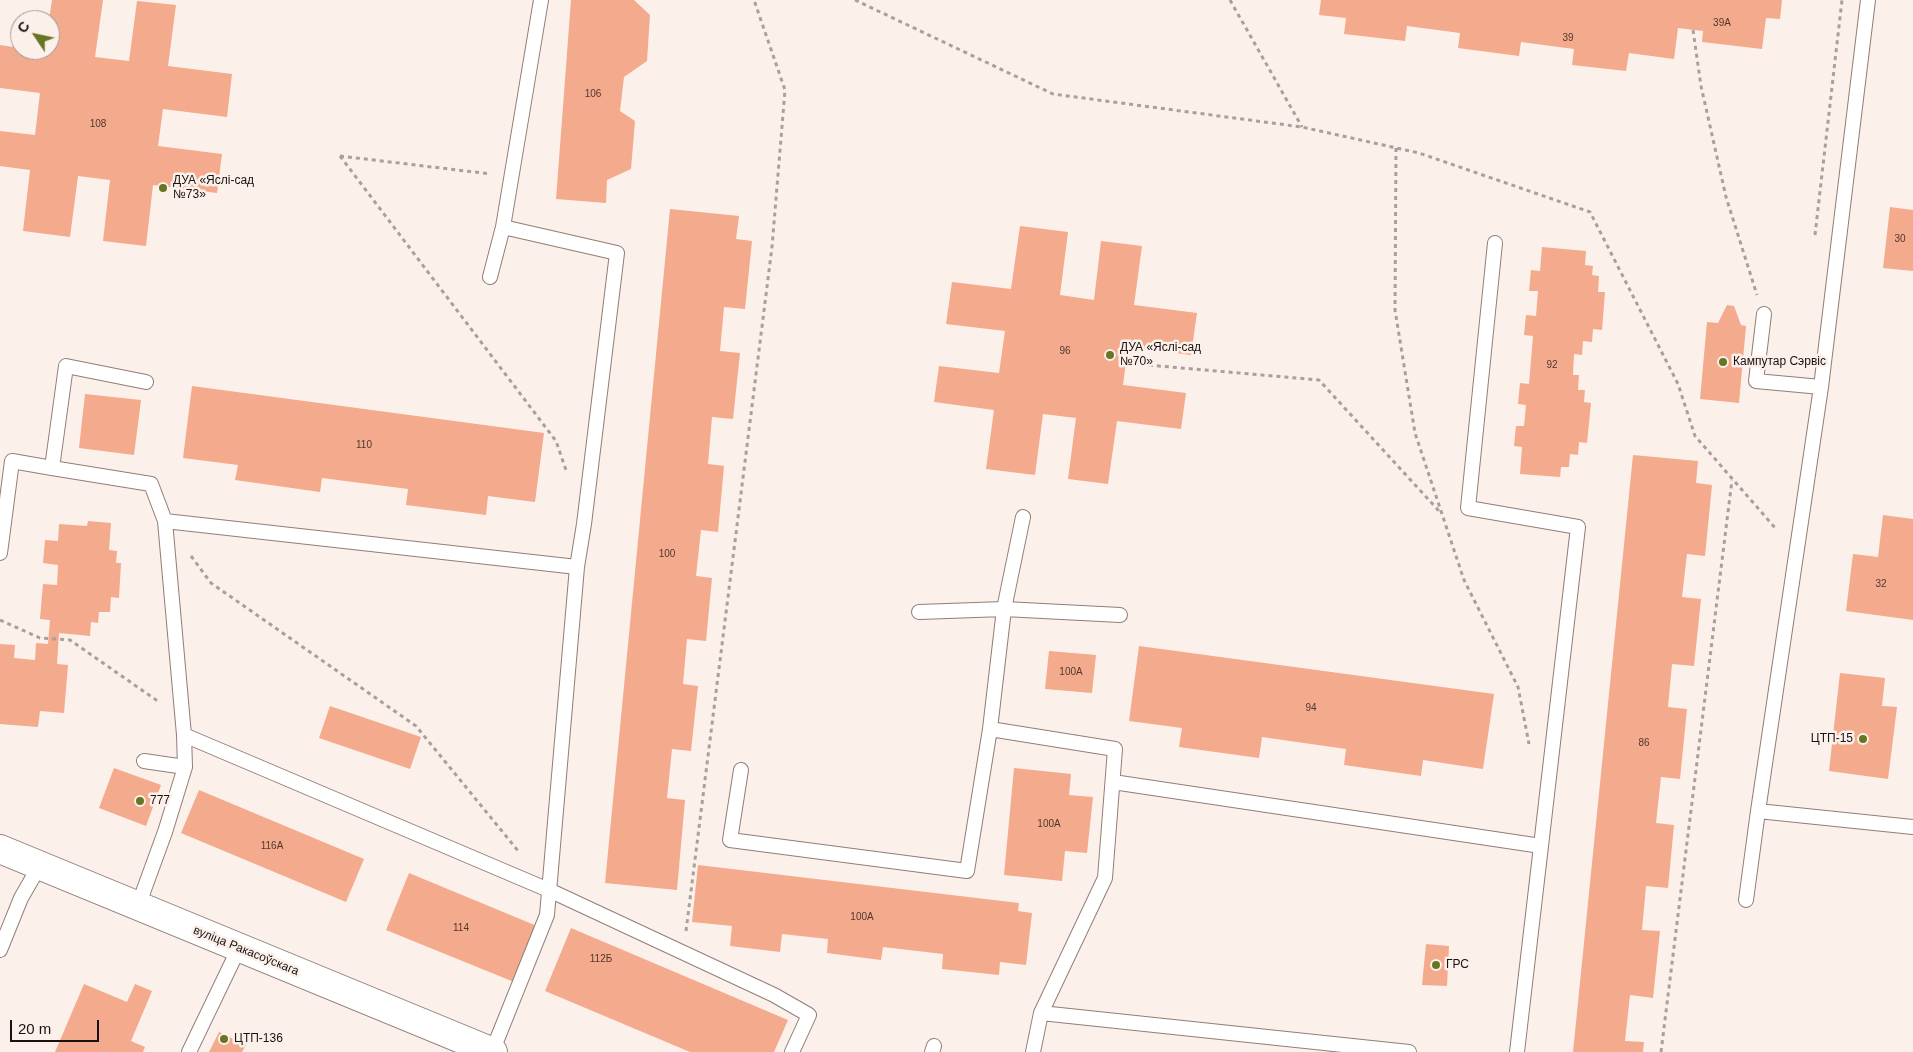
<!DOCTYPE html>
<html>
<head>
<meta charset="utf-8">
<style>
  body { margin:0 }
  #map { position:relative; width:1913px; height:1052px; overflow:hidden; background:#fcf0eb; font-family:Arial,sans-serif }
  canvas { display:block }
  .north { position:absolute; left:10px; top:10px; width:50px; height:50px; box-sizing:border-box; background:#fcf0eb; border:1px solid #a19793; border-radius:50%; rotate:304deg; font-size:14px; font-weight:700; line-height:20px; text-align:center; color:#191210 }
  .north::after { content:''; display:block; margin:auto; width:18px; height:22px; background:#677623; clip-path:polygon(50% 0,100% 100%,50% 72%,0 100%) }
  .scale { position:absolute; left:10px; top:1020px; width:89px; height:22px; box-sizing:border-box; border:2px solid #191210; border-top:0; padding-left:6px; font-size:15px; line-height:18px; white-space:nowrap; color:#191210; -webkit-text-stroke:4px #fcf0eb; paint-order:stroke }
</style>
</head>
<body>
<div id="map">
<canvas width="1913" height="1052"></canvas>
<div class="north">С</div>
<div class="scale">20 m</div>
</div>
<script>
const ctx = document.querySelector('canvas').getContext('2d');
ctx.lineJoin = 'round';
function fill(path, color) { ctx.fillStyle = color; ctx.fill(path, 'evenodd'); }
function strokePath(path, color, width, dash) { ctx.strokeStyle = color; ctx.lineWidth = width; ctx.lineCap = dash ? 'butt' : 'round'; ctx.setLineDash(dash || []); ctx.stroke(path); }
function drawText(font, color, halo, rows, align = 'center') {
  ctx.font = font + ' Arial,sans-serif'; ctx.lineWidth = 5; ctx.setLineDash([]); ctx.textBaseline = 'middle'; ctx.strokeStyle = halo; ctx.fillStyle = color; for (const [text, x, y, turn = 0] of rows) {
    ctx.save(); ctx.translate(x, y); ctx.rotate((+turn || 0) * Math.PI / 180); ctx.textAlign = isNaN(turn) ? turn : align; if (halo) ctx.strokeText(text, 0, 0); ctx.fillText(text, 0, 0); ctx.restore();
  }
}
fill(new Path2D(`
  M 52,0 L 103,0 L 95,57 L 129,61 L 137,1 L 176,5 L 168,66 L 232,74 L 227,117 L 163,109 L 158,146 L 222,154 L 217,193 L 153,185 L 146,246 L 103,241 L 110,180 L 78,176 L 70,237 L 23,231 L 30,170 L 0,166 L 0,131 L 35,135 L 40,93 L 0,88 L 0,45 L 20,48 L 20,50 L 50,50 L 49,20 Z
  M 571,0 L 634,0 L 650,15 L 647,61 L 624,77 L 620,111 L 635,121 L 631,169 L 607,180 L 606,203 L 556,199 Z
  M 1321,0 L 1782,0 L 1780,19 L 1766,18 L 1762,49 L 1702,42 L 1703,31 L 1678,28 L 1674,59 L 1629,53 L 1626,71 L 1572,65 L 1574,49 L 1521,42 L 1519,56 L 1458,48 L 1460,33 L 1407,26 L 1405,41 L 1344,34 L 1346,18 L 1319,15 Z
  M 1890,207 L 1913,210 L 1913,271 L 1883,268 Z
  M 670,209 L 739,216 L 736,239 L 752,241 L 745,309 L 724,307 L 720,351 L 740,353 L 733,419 L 712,417 L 708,464 L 724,466 L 718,532 L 701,530 L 696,576 L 712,578 L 706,641 L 687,639 L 683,684 L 698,686 L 691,751 L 672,749 L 667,798 L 685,800 L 677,890 L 605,883 Z
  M 1020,226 L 1068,232 L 1060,295 L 1094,300 L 1101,241 L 1142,246 L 1134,305 L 1197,313 L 1191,355 L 1128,347 L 1123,385 L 1186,393 L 1181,429 L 1117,421 L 1108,484 L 1068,479 L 1076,418 L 1043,414 L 1035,475 L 986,469 L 994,410 L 934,402 L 939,366 L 999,373 L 1005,331 L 946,324 L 952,282 L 1011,289 Z
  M 1542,247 L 1586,251 L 1585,265 L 1593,266 L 1592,275 L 1599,276 L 1598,292 L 1605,292 L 1602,330 L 1593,329 L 1592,342 L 1583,341 L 1582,355 L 1574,354 L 1573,375 L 1579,375 L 1578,390 L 1585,390 L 1584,402 L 1591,403 L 1587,443 L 1579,442 L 1578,455 L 1570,454 L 1569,467 L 1561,467 L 1560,477 L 1520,474 L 1522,447 L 1514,446 L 1516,426 L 1524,426 L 1526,405 L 1518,404 L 1520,383 L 1529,384 L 1533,336 L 1524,335 L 1526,315 L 1536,316 L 1538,291 L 1529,291 L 1531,270 L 1540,271 Z
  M 1727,305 L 1734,306 L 1741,325 L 1746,326 L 1739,403 L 1700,399 L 1707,322 L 1718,323 Z
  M 192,386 L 544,433 L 535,502 L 488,496 L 486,515 L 406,505 L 408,489 L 322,478 L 320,492 L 235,480 L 238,465 L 183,458 Z
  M 85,394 L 141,400 L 134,455 L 79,448 Z
  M 1633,455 L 1698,461 L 1696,483 L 1712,485 L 1705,556 L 1687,554 L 1682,597 L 1701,599 L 1694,666 L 1672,664 L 1668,707 L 1687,709 L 1680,779 L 1661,777 L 1656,823 L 1674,825 L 1668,888 L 1646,886 L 1642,930 L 1660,931 L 1653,998 L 1630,995 L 1625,1041 L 1644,1042 L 1643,1052 L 1573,1052 Z
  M 1883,515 L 1913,519 L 1913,620 L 1846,611 L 1853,554 L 1878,557 Z
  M 88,521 L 111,523 L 109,550 L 117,551 L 116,563 L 121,563 L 119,598 L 111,597 L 110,612 L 99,612 L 98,623 L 91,622 L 90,636 L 59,633 L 57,664 L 68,665 L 64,713 L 40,711 L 38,727 L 0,724 L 0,644 L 15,645 L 14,658 L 35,660 L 36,643 L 48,644 L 50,620 L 40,619 L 43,584 L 57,585 L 58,565 L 43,563 L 45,540 L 58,541 L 59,524 L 87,526 Z
  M 1139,646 L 1494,694 L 1483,769 L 1423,760 L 1421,776 L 1344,765 L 1346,749 L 1262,737 L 1259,758 L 1179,747 L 1182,728 L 1129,721 Z
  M 1049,651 L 1096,655 L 1092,693 L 1045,689 Z
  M 1840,673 L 1885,678 L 1882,706 L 1897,707 L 1888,779 L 1829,771 Z
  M 330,706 L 421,737 L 410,769 L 319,738 Z
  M 114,768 L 161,785 L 146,826 L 99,808 Z
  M 1014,768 L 1071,774 L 1069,795 L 1093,797 L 1087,853 L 1065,851 L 1062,881 L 1004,875 Z
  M 199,790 L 364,859 L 346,902 L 181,833 Z
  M 698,865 L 1019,903 L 1018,911 L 1032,913 L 1026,965 L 1000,962 L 999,975 L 942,969 L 943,954 L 883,947 L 881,960 L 827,953 L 828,939 L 782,934 L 780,952 L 730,946 L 732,926 L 692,922 Z
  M 409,873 L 537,926 L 514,982 L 386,930 Z
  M 571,928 L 788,1020 L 774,1052 L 690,1052 L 545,991 Z
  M 1426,944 L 1449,946 L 1447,986 L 1422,985 Z
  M 84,984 L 127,1002 L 135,984 L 152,991 L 131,1041 L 145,1047 L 143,1052 L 55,1052 Z
  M 219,1032 L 246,1045 L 242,1052 L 209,1052 Z`), '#f4aa8c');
const service = new Path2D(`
  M 1868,0 L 1821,387 L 1758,811 L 1913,827
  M 1495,243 L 1468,508 L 1578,527 L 1541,846
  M 490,277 L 503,227
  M 1764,314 L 1756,381 L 1821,387
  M 52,468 L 151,484 L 165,521 L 577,567
  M 0,553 L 12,461 L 52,468 L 66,366 L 146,382
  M 919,612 L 1004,609 L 1023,517
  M 990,729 L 1004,609 L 1120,615
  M 184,735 L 551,891 L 774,995 L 809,1015 L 792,1052
  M 144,761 L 185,767
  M 741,770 L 730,840 L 967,871 L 990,729 L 1115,749 L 1105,878 L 1041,1013
  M 1113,782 L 1541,846 L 1517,1052
  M 1746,900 L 1758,811
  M 138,906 L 165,832 L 185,767 L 184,735 L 165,521
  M 0,950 L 21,898 L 40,865
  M 189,1052 L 239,948
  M 492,1052 L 547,915 L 577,567 L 584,524 L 617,253 L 503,227 L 541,0
  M 932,1052 L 934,1046
  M 1033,1052 L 1041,1013 L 1409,1052`);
const secondary = new Path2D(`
  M 0,849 L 493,1052`);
strokePath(service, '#907e77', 16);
strokePath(secondary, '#907e77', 30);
strokePath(new Path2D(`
  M 855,0 L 1053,94 L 1302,127 L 1419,153 L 1590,212 L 1678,384 L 1695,436 L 1777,530
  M 1230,0 L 1302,127
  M 1693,30 L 1701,86 L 1726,197 L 1757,295
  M 1396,148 L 1395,310 L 1415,433 L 1464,580 L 1518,687 L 1529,744
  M 340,156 L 556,441 L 567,473
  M 340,156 L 491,174
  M 1815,235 L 1842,0
  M 1125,363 L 1319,380 L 1439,511
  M 191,556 L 211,583 L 416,726 L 519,852
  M 0,620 L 40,638 L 70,640 L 159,702
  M 686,931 L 772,247 L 785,90 L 754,0
  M 1661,1052 L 1732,480`), '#a99f9b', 3, [4, 4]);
strokePath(service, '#fff', 14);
strokePath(secondary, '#fff', 28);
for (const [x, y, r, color] of [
  [163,188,5,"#677623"],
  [1110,355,5,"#677623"],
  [1723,362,5,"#677623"],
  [1863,739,5,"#677623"],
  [140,801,5,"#677623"],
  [1436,965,5,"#677623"],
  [224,1039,5,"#677623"]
]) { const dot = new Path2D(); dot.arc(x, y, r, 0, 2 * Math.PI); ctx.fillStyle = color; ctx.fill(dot); strokePath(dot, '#fcf0eb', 2); }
drawText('10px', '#50382f', null, [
  ["39А",1722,23],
  ["39",1568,38],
  ["106",593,94],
  ["108",98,124],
  ["30",1900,239],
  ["96",1065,351],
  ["92",1552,365],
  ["110",364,445],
  ["100",667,554],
  ["32",1881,584],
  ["100А",1071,672],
  ["94",1311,708],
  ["86",1644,743],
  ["100А",1049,824],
  ["116А",272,846],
  ["100А",862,917],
  ["114",461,928],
  ["112Б",601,959]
]);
drawText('12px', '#191210', '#fcf0eb', [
  ["ДУА «Яслі-сад",173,181],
  ["№73»",173,195],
  ["ДУА «Яслі-сад",1120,348],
  ["№70»",1120,362],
  ["Кампутар Сэрвіс",1733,362],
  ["ЦТП-15",1853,739,"right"],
  ["777",150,801],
  ["ГРС",1446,965],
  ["ЦТП-136",234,1039]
], 'left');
drawText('12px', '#191210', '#fcf0eb', [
  ["вуліца Ракасоўскага",246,951,22]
]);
</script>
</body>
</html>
